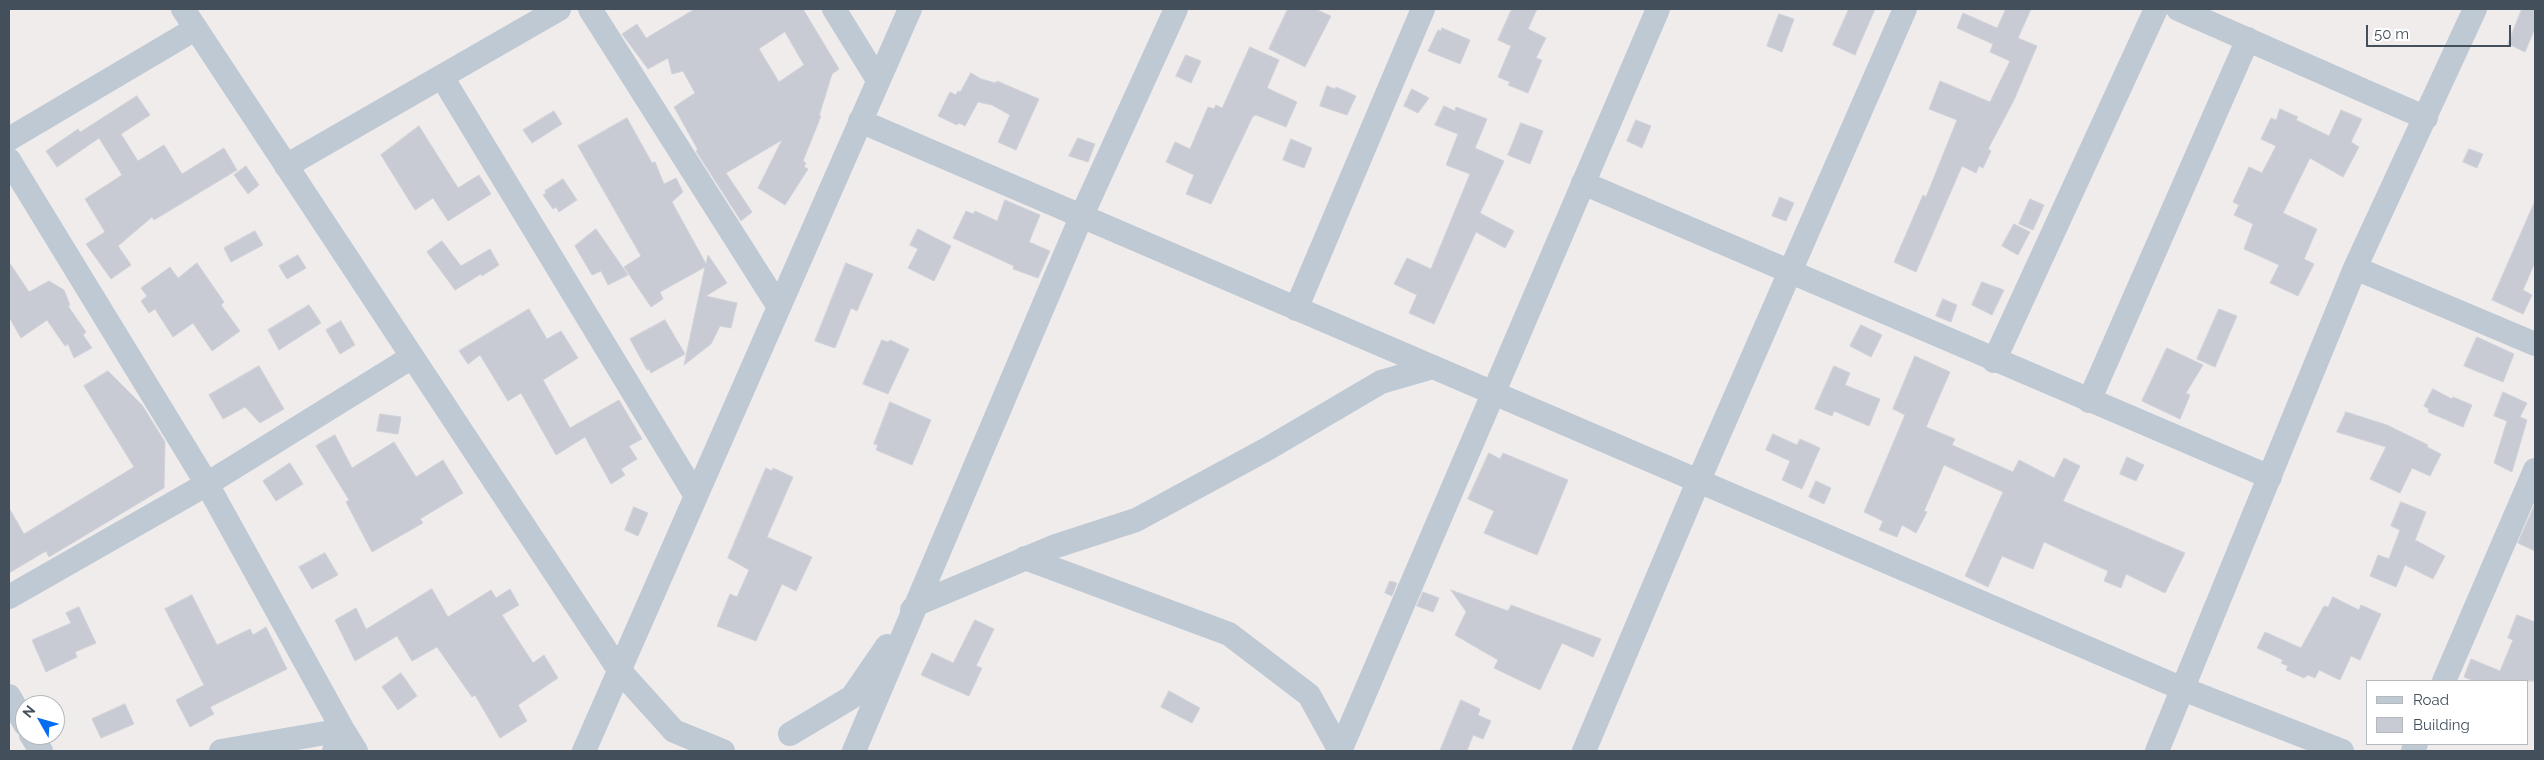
<!DOCTYPE html>
<html>
<head>
<meta charset="utf-8">
<style>
  body { margin:0 }
  #map { position:relative; width:2544px; height:760px; overflow:hidden; background:#f0ecec; font-family:Raleway,sans-serif }
  canvas { display:block }
  .frame { position:absolute; inset:0; border:10px solid #43505c; pointer-events:none }
  .legend { position:absolute; left:2366px; top:680px; width:162px; height:65px; box-sizing:border-box; background:#fff; border:1px solid #b4b9be; margin:0; padding:6px 9px; list-style:none; font-size:15px; color:#43505c }
  .legend li { display:flex; align-items:center; gap:10px; height:25px }
  .legend b { width:25px; border:1px solid #b4b9be }
  .north { position:absolute; left:15px; top:695px; width:50px; height:50px; box-sizing:border-box; background:#fff; border:1px solid #b4b9be; border-radius:50%; rotate:308deg; font-size:14px; font-weight:700; line-height:20px; text-align:center; color:#43505c }
  .north::after { content:''; display:block; margin:auto; width:18px; height:22px; background:#066cf0; clip-path:polygon(50% 0,100% 100%,50% 72%,0 100%) }
  .scale { position:absolute; left:2366px; top:25px; width:145px; height:22px; box-sizing:border-box; border:2px solid #43505c; border-top:0; padding-left:6px; font-size:15px; line-height:18px; white-space:nowrap; color:#43505c; -webkit-text-stroke:4px #fff; paint-order:stroke }
</style>
</head>
<body>
<div id="map">
<canvas width="2544" height="760"></canvas>
<div class="frame"></div>
<ul class="legend">
<li><b style="height:6px;background:#bec9d4"></b>Road</li>
<li><b style="height:14px;background:#c8cbd3"></b>Building</li>
</ul>
<div class="north">N</div>
<div class="scale">50 m</div>
</div>
<script>
const ctx = document.querySelector('canvas').getContext('2d');
ctx.lineJoin = 'round';
function fill(path, color) { ctx.fillStyle = color; ctx.fill(path, 'evenodd'); }
function strokePath(path, color, width, dash) { ctx.strokeStyle = color; ctx.lineWidth = width; ctx.lineCap = dash ? 'butt' : 'round'; ctx.setLineDash(dash || []); ctx.stroke(path); }
const building = new Path2D(`
  M 695,9 L 803,9 L 839,69 L 832,74 L 819,116 L 821,116 L 803,161 L 806,163 L 804,167 L 808,169 L 785,205 L 758,188 L 782,140 L 726,173 L 752,212 L 741,221 L 696,151 L 698,150 L 674,107 L 695,93 L 683,71 L 672,74 L 668,58 L 648,69 L 622,34 L 637,24 L 646,38 ZM 785,32 L 804,65 L 779,82 L 759,49 Z
  M 1288,9 L 1315,9 L 1331,16 L 1305,67 L 1269,49 Z
  M 1512,9 L 1537,9 L 1528,29 L 1546,38 L 1536,58 L 1542,60 L 1528,93 L 1508,85 L 1510,82 L 1498,77 L 1511,46 L 1498,40 Z
  M 1849,9 L 1875,9 L 1855,55 L 1833,45 Z
  M 2006,9 L 2031,9 L 2018,38 L 2037,46 L 2014,100 L 1988,149 L 1991,151 L 1983,168 L 1979,166 L 1976,173 L 1962,166 L 1916,272 L 1894,262 L 1923,195 L 1926,197 L 1957,120 L 1929,109 L 1940,81 L 1990,102 L 2010,61 L 1990,52 L 1993,44 L 1957,28 L 1963,13 L 1997,28 Z
  M 2522,9 L 2535,9 L 2535,28 L 2525,52 L 2508,44 Z
  M 1779,14 L 1794,19 L 1782,52 L 1767,46 Z
  M 1442,28 L 1470,40 L 1460,64 L 1428,51 L 1438,30 L 1441,31 Z
  M 1250,47 L 1279,60 L 1267,88 L 1297,102 L 1286,127 L 1256,115 L 1253,116 L 1211,204 L 1186,194 L 1194,175 L 1166,162 L 1175,142 L 1190,149 L 1208,107 L 1214,109 L 1216,105 L 1222,108 Z
  M 1186,55 L 1201,61 L 1191,83 L 1176,76 Z
  M 971,73 L 981,79 L 996,83 L 997,81 L 1039,99 L 1016,150 L 998,142 L 1010,115 L 992,105 L 978,102 L 965,126 L 959,123 L 957,125 L 938,116 L 950,92 L 956,95 L 958,91 L 960,92 Z
  M 1327,86 L 1335,89 L 1336,87 L 1356,96 L 1347,115 L 1320,106 Z
  M 1412,89 L 1429,98 L 1418,113 L 1404,106 Z
  M 137,96 L 150,115 L 121,134 L 138,161 L 164,145 L 182,174 L 224,148 L 237,170 L 154,220 L 152,217 L 118,246 L 131,265 L 111,279 L 86,244 L 105,232 L 85,199 L 122,175 L 99,138 L 57,167 L 46,151 L 78,129 L 80,132 Z
  M 1444,106 L 1455,111 L 1456,107 L 1487,119 L 1475,148 L 1504,161 L 1480,213 L 1514,231 L 1505,248 L 1476,232 L 1434,324 L 1409,313 L 1417,295 L 1394,284 L 1407,258 L 1431,269 L 1470,174 L 1446,165 L 1458,134 L 1435,125 Z
  M 2280,109 L 2298,117 L 2296,120 L 2329,136 L 2341,110 L 2362,119 L 2351,142 L 2359,147 L 2343,177 L 2310,158 L 2283,213 L 2317,229 L 2304,259 L 2314,264 L 2298,296 L 2270,283 L 2279,265 L 2244,249 L 2253,224 L 2234,215 L 2239,205 L 2233,202 L 2249,167 L 2262,173 L 2276,146 L 2261,139 L 2271,118 L 2276,120 Z
  M 554,111 L 562,124 L 532,143 L 523,130 Z
  M 627,118 L 652,163 L 655,162 L 664,184 L 676,178 L 683,192 L 672,202 L 706,264 L 708,255 L 727,283 L 706,296 L 737,303 L 731,328 L 720,326 L 711,344 L 684,365 L 705,267 L 660,292 L 663,299 L 651,307 L 624,267 L 641,256 L 578,146 Z
  M 1636,120 L 1651,126 L 1642,148 L 1627,141 Z
  M 1521,123 L 1543,131 L 1530,164 L 1508,155 Z
  M 419,126 L 458,188 L 479,175 L 491,194 L 448,221 L 433,198 L 415,210 L 381,155 Z
  M 1078,138 L 1095,144 L 1088,162 L 1069,156 Z
  M 1291,139 L 1312,148 L 1304,168 L 1283,160 Z
  M 2469,149 L 2483,154 L 2477,168 L 2463,162 Z
  M 246,166 L 259,185 L 248,194 L 234,175 Z
  M 563,179 L 577,200 L 559,212 L 556,207 L 553,209 L 543,195 L 546,193 L 545,191 Z
  M 1780,197 L 1794,203 L 1786,221 L 1772,216 Z
  M 2030,199 L 2044,205 L 2033,230 L 2019,224 Z
  M 1005,200 L 1040,215 L 1029,242 L 1050,251 L 1038,278 L 1013,269 L 1014,266 L 953,238 L 966,211 L 973,214 L 975,211 L 997,221 Z
  M 2535,201 L 2535,262 L 2523,290 L 2532,295 L 2523,314 L 2492,300 Z
  M 2014,224 L 2030,232 L 2018,255 L 2002,246 Z
  M 596,229 L 628,275 L 608,285 L 601,271 L 592,275 L 575,246 Z
  M 918,229 L 951,246 L 934,281 L 908,268 L 918,249 L 910,245 Z
  M 255,231 L 263,245 L 231,262 L 224,248 Z
  M 442,241 L 461,266 L 490,249 L 499,265 L 482,276 L 481,274 L 455,290 L 427,252 Z
  M 298,255 L 306,268 L 287,279 L 279,266 Z
  M 9,262 L 29,292 L 49,281 L 64,290 L 70,305 L 68,306 L 86,332 L 83,335 L 92,348 L 74,358 L 68,344 L 65,346 L 47,320 L 21,338 L 9,317 Z
  M 197,263 L 224,302 L 221,305 L 240,331 L 212,351 L 193,323 L 173,337 L 155,309 L 149,313 L 141,301 L 147,296 L 141,288 L 170,267 L 178,278 Z
  M 846,263 L 873,274 L 857,311 L 851,308 L 835,348 L 815,341 Z
  M 1982,282 L 2004,290 L 1992,315 L 1972,305 Z
  M 1943,299 L 1957,305 L 1951,322 L 1936,316 Z
  M 309,305 L 321,323 L 279,350 L 268,330 Z
  M 529,309 L 547,339 L 561,331 L 578,358 L 543,380 L 570,428 L 619,400 L 642,439 L 629,446 L 637,459 L 621,469 L 625,475 L 611,484 L 585,437 L 556,455 L 521,393 L 508,401 L 480,355 L 468,364 L 459,351 Z
  M 2219,309 L 2237,316 L 2215,367 L 2197,359 Z
  M 665,320 L 685,354 L 651,373 L 649,369 L 647,370 L 630,339 Z
  M 341,321 L 355,345 L 340,354 L 326,330 Z
  M 1861,325 L 1882,335 L 1871,357 L 1850,346 Z
  M 2477,337 L 2514,354 L 2503,382 L 2464,366 Z
  M 882,340 L 888,342 L 890,340 L 909,349 L 888,394 L 863,384 Z
  M 2167,348 L 2203,365 L 2186,393 L 2190,395 L 2180,419 L 2142,401 Z
  M 1915,356 L 1950,372 L 1926,427 L 1955,439 L 1952,445 L 2013,472 L 2019,460 L 2054,478 L 2064,458 L 2080,466 L 2063,501 L 2185,553 L 2165,593 L 2126,574 L 2121,588 L 2104,581 L 2108,571 L 2044,542 L 2033,569 L 2002,556 L 1988,587 L 1965,576 L 2003,492 L 1944,465 L 1924,511 L 1927,512 L 1916,533 L 1902,525 L 1897,537 L 1879,530 L 1883,521 L 1864,512 L 1905,415 L 1893,409 Z
  M 259,366 L 284,409 L 260,423 L 245,407 L 223,419 L 209,395 Z
  M 1834,366 L 1850,373 L 1845,385 L 1880,399 L 1869,426 L 1834,411 L 1832,416 L 1815,409 Z
  M 108,371 L 142,405 L 165,442 L 164,488 L 49,557 L 46,551 L 9,573 L 9,508 L 24,534 L 134,467 L 84,386 Z
  M 2433,389 L 2452,399 L 2453,397 L 2472,405 L 2463,427 L 2428,412 L 2429,409 L 2424,406 Z
  M 2503,392 L 2527,403 L 2520,417 L 2527,420 L 2512,472 L 2494,463 L 2507,421 L 2494,416 Z
  M 890,402 L 931,420 L 912,465 L 876,450 L 878,445 L 874,444 Z
  M 2346,412 L 2387,425 L 2428,445 L 2427,447 L 2441,454 L 2430,476 L 2412,468 L 2400,493 L 2370,479 L 2386,447 L 2337,432 Z
  M 380,414 L 401,417 L 398,434 L 377,431 Z
  M 1773,434 L 1797,445 L 1800,439 L 1820,448 L 1802,489 L 1782,480 L 1790,461 L 1766,450 Z
  M 335,435 L 352,468 L 394,442 L 416,477 L 443,460 L 463,493 L 420,519 L 423,523 L 372,552 L 346,502 L 349,500 L 316,446 Z
  M 1489,453 L 1500,459 L 1503,453 L 1568,480 L 1537,555 L 1484,533 L 1494,511 L 1468,499 Z
  M 2127,457 L 2144,465 L 2136,481 L 2120,474 Z
  M 290,463 L 303,484 L 276,501 L 263,481 Z
  M 766,468 L 772,471 L 773,468 L 793,477 L 767,537 L 812,557 L 796,591 L 782,584 L 756,641 L 717,626 L 730,594 L 737,597 L 749,570 L 728,558 Z
  M 1816,481 L 1831,488 L 1824,504 L 1809,497 Z
  M 2401,502 L 2426,512 L 2415,540 L 2445,556 L 2433,579 L 2405,565 L 2396,587 L 2370,576 L 2378,555 L 2389,559 L 2400,530 L 2391,526 Z
  M 2535,504 L 2535,551 L 2518,543 Z
  M 634,507 L 648,513 L 638,536 L 625,530 Z
  M 325,553 L 338,575 L 312,589 L 299,567 Z
  M 1390,581 L 1397,583 L 1392,596 L 1385,593 Z
  M 432,589 L 448,617 L 491,590 L 496,598 L 510,589 L 519,605 L 502,615 L 533,663 L 544,655 L 558,678 L 518,705 L 527,721 L 500,738 L 475,695 L 472,697 L 437,647 L 412,661 L 397,636 L 355,661 L 335,620 L 356,608 L 366,629 Z
  M 1451,590 L 1508,611 L 1511,605 L 1601,639 L 1593,657 L 1562,643 L 1540,690 L 1494,668 L 1498,660 L 1455,635 L 1466,612 Z
  M 1423,592 L 1439,598 L 1433,612 L 1417,606 Z
  M 192,595 L 217,645 L 250,629 L 253,635 L 266,627 L 287,669 L 210,707 L 214,714 L 190,727 L 176,700 L 204,685 L 165,609 Z
  M 2333,597 L 2359,610 L 2361,605 L 2381,614 L 2360,660 L 2351,656 L 2340,680 L 2319,670 L 2315,678 L 2308,675 L 2304,678 L 2286,670 L 2288,666 L 2281,663 L 2283,660 L 2257,648 L 2265,632 L 2301,648 L 2324,606 L 2328,607 Z
  M 79,607 L 96,643 L 75,652 L 77,657 L 46,672 L 32,640 L 71,623 L 66,613 Z
  M 2517,615 L 2535,622 L 2535,681 L 2474,681 L 2464,677 L 2471,659 L 2500,671 L 2513,640 L 2508,638 Z
  M 975,620 L 994,629 L 976,666 L 982,668 L 969,696 L 921,675 L 932,653 L 953,663 Z
  M 401,673 L 417,696 L 398,710 L 382,687 Z
  M 1169,691 L 1200,708 L 1192,723 L 1161,707 Z
  M 1461,700 L 1480,709 L 1478,715 L 1491,721 L 1483,739 L 1473,735 L 1467,751 L 1440,751 Z
  M 125,704 L 134,724 L 101,738 L 92,719 Z`);
fill(building, '#c8cbd3');
strokePath(building, '#d0d2d9', 1);
strokePath(new Path2D(`
  M 183,9 L 619,670 L 674,731 L 723,751
  M 590,9 L 779,307
  M 834,9 L 878,80
  M 2178,9 L 2426,118
  M 442,77 L 696,496
  M 860,121 L 2183,689 L 2342,751
  M 9,139 L 195,29
  M 9,160 L 207,484 L 343,730 L 334,751
  M 286,166 L 559,9
  M 1583,183 L 2270,477
  M 2355,268 L 2535,344
  M 1296,309 L 1423,9
  M 1994,361 L 2156,9
  M 2089,401 L 2248,39
  M 1025,558 L 1229,634 L 1309,695 L 1340,751
  M 9,597 L 207,484 L 412,357
  M 912,610 L 917,604 L 1053,547 L 1136,520 L 1267,449 L 1381,382 L 1433,367
  M 2444,681 L 2535,470
  M 9,696 L 25,724
  M 790,734 L 852,697 L 887,646
  M 31,735 L 41,751
  M 221,751 L 343,730 L 356,751
  M 584,751 L 910,9
  M 854,751 L 1082,215 L 1176,9
  M 1340,751 L 1658,9
  M 1584,751 L 1698,482 L 1905,9
  M 2157,751 L 2355,268 L 2475,9
  M 2413,751 L 2416,744`), '#bec9d4', 24);
</script>
</body>
</html>
